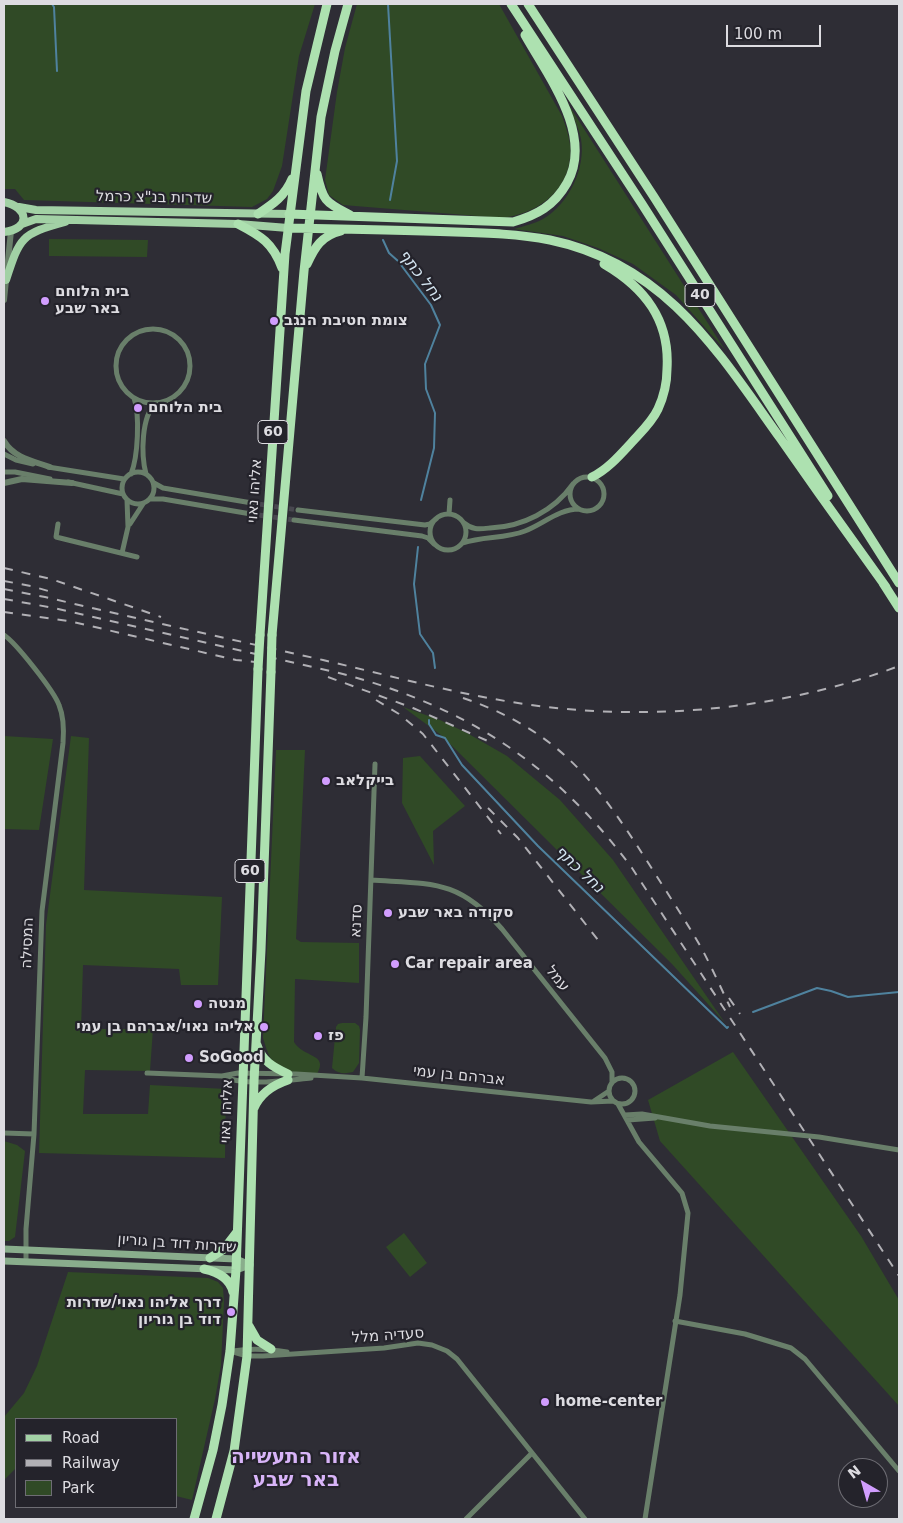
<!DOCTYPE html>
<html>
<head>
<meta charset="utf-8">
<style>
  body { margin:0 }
  #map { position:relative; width:903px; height:1523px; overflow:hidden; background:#2e2d35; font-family:"DejaVu Sans",sans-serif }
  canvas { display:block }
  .frame { position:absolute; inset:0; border:5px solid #dddce1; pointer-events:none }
  .legend { position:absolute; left:15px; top:1418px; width:162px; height:90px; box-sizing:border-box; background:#24232b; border:1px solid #6e6d74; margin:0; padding:6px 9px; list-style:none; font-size:15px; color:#dddce1 }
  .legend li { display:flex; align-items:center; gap:10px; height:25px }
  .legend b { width:25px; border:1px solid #6e6d74 }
  .north { position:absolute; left:838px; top:1458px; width:50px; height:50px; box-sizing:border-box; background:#24232b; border:1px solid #6e6d74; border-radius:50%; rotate:322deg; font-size:14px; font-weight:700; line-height:20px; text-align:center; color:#dddce1 }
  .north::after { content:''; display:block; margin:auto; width:18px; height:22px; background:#d19dfe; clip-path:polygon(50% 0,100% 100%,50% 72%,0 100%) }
  .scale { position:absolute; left:726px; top:25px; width:95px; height:22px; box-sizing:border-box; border:2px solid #dddce1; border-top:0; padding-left:6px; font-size:15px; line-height:18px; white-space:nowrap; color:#dddce1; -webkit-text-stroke:4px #24232b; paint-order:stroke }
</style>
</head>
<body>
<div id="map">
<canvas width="903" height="1523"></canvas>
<div class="frame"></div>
<ul class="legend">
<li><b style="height:6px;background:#a2d1a5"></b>Road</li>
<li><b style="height:6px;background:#b1b0b5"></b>Railway</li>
<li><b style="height:14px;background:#304a26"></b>Park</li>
</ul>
<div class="north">N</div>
<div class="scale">100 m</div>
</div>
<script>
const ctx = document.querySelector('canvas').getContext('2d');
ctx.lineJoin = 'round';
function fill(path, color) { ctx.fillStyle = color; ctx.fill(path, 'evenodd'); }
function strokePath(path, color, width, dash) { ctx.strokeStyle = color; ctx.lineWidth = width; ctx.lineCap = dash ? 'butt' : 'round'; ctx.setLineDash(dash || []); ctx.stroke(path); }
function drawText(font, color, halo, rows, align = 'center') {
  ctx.font = font + ' "DejaVu Sans",Heebo,sans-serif'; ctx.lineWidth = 4.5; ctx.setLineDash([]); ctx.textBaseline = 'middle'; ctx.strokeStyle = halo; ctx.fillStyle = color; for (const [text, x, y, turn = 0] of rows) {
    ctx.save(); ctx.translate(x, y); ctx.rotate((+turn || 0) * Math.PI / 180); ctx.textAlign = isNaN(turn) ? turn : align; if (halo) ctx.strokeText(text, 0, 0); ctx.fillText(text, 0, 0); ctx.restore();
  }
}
fill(new Path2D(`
  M 4,4 L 315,4 L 299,56 L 282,166 L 273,191 L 267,199 L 252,207 L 24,200 L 15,189 L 4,189 Z
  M 357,4 L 499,4 L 562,116 C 567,130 572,144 570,158 C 566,194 535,214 502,218 L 343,205 L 329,195 L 325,180 L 337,92 L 345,48 Z
  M 563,96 L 725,350 L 676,295 L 633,264 L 598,248 L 563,236 L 514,229 C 524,226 534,224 543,219 C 569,204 586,168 581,139 C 578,124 570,110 563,96 Z
  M 49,239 L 148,240 L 147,257 L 49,256 Z
  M 403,707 L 440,720 L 467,733 L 507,756 L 560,800 L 613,860 L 725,1023 L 672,964 L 441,735 Z
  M 4,736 L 53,739 L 39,830 L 4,829 Z
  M 71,736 L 89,738 L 84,890 L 222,897 L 218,985 L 181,985 L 179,969 L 83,965 L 81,1029 L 153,1029 L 150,1071 L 85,1070 L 83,1114 L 148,1114 L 150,1085 L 226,1089 L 225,1158 L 39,1153 L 46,925 Z
  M 276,750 L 305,750 L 296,939 L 301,942 L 359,943 L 359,983 L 295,979 L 294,1042 C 303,1058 329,1053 317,1074 C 302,1076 278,1072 270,1057 C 267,1052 265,1044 263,1038 Z
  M 420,756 L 465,806 L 433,831 L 434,865 L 402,803 L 403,758 Z
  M 342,1023 L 355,1023 L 359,1026 L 360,1030 L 359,1063 L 353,1072 C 345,1074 338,1074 332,1068 L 336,1027 L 338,1024 Z
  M 733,1052 L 861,1236 L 899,1300 L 899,1406 L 660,1141 L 648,1100 Z
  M 4,1141 L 17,1145 L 25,1151 L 15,1237 L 9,1241 L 4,1241 Z
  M 404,1233 L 427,1263 L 410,1277 L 386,1247 Z
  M 68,1272 L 208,1278 L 218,1282 L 223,1288 L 224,1302 L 221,1365 L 215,1399 L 192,1500 L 176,1496 L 176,1419 L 16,1419 L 16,1468 L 4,1480 L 4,1417 L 24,1393 L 37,1366 Z`), '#304a26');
strokePath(new Path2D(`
  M 52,4 L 54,7 L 57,71
  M 388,4 L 397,161 L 390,200
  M 383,240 L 389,253 L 398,261 L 431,305 L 440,325 L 425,364 L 426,389 L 435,413 L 434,448 L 421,500
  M 418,547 L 414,584 L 420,634 L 433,653 L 435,668
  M 429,720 L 429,724 L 436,735 L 445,738 L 462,765 L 538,846 L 727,1028 L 728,1027
  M 753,1012 L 817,988 L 831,991 L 848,997 L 899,992`), '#4f829e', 2);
strokePath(new Path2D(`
  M 252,503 L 298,510
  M 251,514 L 294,520`), '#48474f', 5, [5, 2.5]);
strokePath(new Path2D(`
  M116 366a37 37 0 1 1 74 0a37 37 0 1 1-74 0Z
  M 4,454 L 16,460 L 33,464
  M 48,467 L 124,479
  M122 488a16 16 0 1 1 32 0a16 16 0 1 1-32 0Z
  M 4,472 L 15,472 L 50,479
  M 131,474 C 138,457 140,415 134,398
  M 146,474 C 141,455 141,416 156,403
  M570 494a17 17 0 1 1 34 0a17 17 0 1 1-34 0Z
  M 68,482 L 123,494
  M 154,483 L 163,488 L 252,503
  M 150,499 L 163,499 L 251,514
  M 298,510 L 425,525 L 430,524 L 437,518
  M430 532a18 18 0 1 1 36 0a18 18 0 1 1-36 0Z
  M 449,514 L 450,500
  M 294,520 L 422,536 L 428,538 L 434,544
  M 464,523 C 472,530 479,529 490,528 C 522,527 554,511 573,484
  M 58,524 L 56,537 L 137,557
  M 130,524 L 143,504
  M 463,543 C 483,536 505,539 525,531 C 543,524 559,509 579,509
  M 122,553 L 128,527 L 127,500
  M 4,635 C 16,643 54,691 59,705 C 64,717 64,730 63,743 L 42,911 L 34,1134 L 26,1229 L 26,1262
  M 371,880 C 432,884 458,879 502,929 L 605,1058 L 612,1072 L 612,1082
  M 147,1073 L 222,1076 L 238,1073 L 296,1074 L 362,1078 L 591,1102 L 613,1101
  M 222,1076 C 243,1087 288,1080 311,1078
  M609 1091a13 13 0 1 1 26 0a13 13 0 1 1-26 0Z
  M 362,1078 L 366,1017 L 375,764
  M 594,1101 L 609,1091
  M 618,1104 L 639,1142 L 682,1193 L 688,1213 L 680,1295 L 645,1519
  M 625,1115 L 642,1114 L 710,1126 L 819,1137 L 899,1150
  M 628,1120 L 655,1118
  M 4,1133 L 34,1134
  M 675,1321 L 745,1334 L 791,1348 L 805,1359 L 899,1471
  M 230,1351 L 247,1356 L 263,1356 L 384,1348 L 418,1343 L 432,1345 L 447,1351 L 457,1359 L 585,1519
  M 233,1351 C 251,1348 268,1349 287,1352
  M 466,1519 L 532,1453`), '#697f6a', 5);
strokePath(new Path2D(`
  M 4,300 L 11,231
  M 4,441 C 14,458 33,461 50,467
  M 4,483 L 22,479 L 72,483`), '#697f6a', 6);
strokePath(new Path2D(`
  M 4,1249 L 236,1259 L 250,1265
  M 4,1261 L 236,1270 L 250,1265`), '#89ad8c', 7);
strokePath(new Path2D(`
  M 4,202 C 29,207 31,229 4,232
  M 19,207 L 36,210 L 289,214
  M 22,224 L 36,219 L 238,224 L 288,228
  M 6,280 C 20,237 21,234 65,222`), '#a2d1a5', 8);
strokePath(new Path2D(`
  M 511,4 L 642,204 L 828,496
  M 528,4 L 654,197 L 899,583
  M 317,174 C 323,202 326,202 350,215
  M 258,214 C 273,204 285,196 292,179
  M 289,214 L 513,222 C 537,215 554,206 567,183 C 594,135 548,76 525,35
  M 238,224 C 261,236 273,243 282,268
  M 288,228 C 344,229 399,230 455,232 C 487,233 519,234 550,240 C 665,264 717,350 780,438 C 815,488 850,537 886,587
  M 307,264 C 315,247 321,236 341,231
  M 592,477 C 608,469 620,455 632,442 C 641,432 652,422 658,409 C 664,396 667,383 667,369 C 670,320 645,288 604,264
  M 883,583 L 899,608
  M 260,635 L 285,254 L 306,91 L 327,4
  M 272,635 L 304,271 L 321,117 L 335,51 L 348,4
  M 257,1045 C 262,1061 273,1067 288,1074
  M 254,1108 C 260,1094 273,1085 288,1080
  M 210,1258 L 224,1249 L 237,1232
  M 204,1269 C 218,1272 230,1278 233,1292
  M 249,1326 L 257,1340 L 271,1349
  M 194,1519 L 213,1450 L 222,1405 L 230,1351 L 236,1270 L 258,669
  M 216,1519 L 234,1451 L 247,1356 L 254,1081 L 261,950 L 271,672`), '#ade1b0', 9);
strokePath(new Path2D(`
  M 4,568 L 51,579 L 161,617
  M 4,581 L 31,586 L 55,593
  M 4,589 L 45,597 C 138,619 230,639 323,660 C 404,679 485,702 567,709 C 678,719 795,705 899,666
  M 4,599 L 54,608 L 339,673 C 465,706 554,763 632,868 L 899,1276
  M 4,612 L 69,621 L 236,660 L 274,664
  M 328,677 L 413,708 L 490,742
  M 463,698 C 563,732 600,787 654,872 C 670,897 687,923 702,949 C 712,968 721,988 730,1007
  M 376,700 L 399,714 L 423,734 L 501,834
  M 488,808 L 518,838 L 598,940
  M 729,998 L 740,1014`), '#b1b0b5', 2, [9, 9]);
strokePath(new Path2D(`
  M 258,669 L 260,635
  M 271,672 L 272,635`), '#ade1b0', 9);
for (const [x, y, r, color] of [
  [45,301,5,"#d19dfe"],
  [274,321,5,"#d19dfe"],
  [138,408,5,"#d19dfe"],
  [326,781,5,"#d19dfe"],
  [388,913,5,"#d19dfe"],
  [395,964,5,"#d19dfe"],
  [198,1004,5,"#d19dfe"],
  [264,1027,5,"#d19dfe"],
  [318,1036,5,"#d19dfe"],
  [189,1058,5,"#d19dfe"],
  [231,1312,5,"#d19dfe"],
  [545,1402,5,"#d19dfe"]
]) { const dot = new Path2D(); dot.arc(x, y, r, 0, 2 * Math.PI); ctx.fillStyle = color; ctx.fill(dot); strokePath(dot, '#24232b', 2); }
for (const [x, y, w] of [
  [700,295,30],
  [273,432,30],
  [250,871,30]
]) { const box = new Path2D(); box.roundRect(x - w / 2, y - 11.5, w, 23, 4); ctx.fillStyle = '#24232b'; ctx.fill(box); strokePath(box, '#dddce1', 1); }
drawText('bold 14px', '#dddce1', null, [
  ["40",700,295],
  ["60",273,432],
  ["60",250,871]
]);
drawText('15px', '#dddce1', '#24232b', [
  ["שדרות בנ\"צ כרמל",154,198,1],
  ["אליהו נאוי",255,491,-86],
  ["סדנא",357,921,-88],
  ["המסילה",28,943,-88],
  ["עמל",557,979,51],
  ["אברהם בן עמי",459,1076,6],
  ["אליהו נאוי",227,1111,-88],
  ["שדרות דוד בן גוריון",177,1244,4],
  ["סעדיה מלל",388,1336,-4]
]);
drawText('bold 15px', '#dddce1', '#24232b', [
  ["בית הלוחם",55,292],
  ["באר שבע",55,309],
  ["צומת חטיבת הנגב",284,321],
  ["בית הלוחם",148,408],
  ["בייקלאב",336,781],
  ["סקודה באר שבע",398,913],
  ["Car repair area",405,964],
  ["מנטה",208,1004],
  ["אליהו נאוי/אברהם בן עמי",254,1027,"right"],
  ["פז",328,1036],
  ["SoGood",199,1058],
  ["דרך אליהו נאוי/שדרות",221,1303,"right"],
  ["דוד בן גוריון",221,1320,"right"],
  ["home-center",555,1402]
], 'left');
drawText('italic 16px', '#d4e5f1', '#24232b', [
  ["נחל כתף",420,276,52],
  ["נחל כתף",579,870,43]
]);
drawText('bold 20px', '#d8b4f8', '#24232b', [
  ["אזור התעשייה",296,1458],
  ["באר שבע",296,1481]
]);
</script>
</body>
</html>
